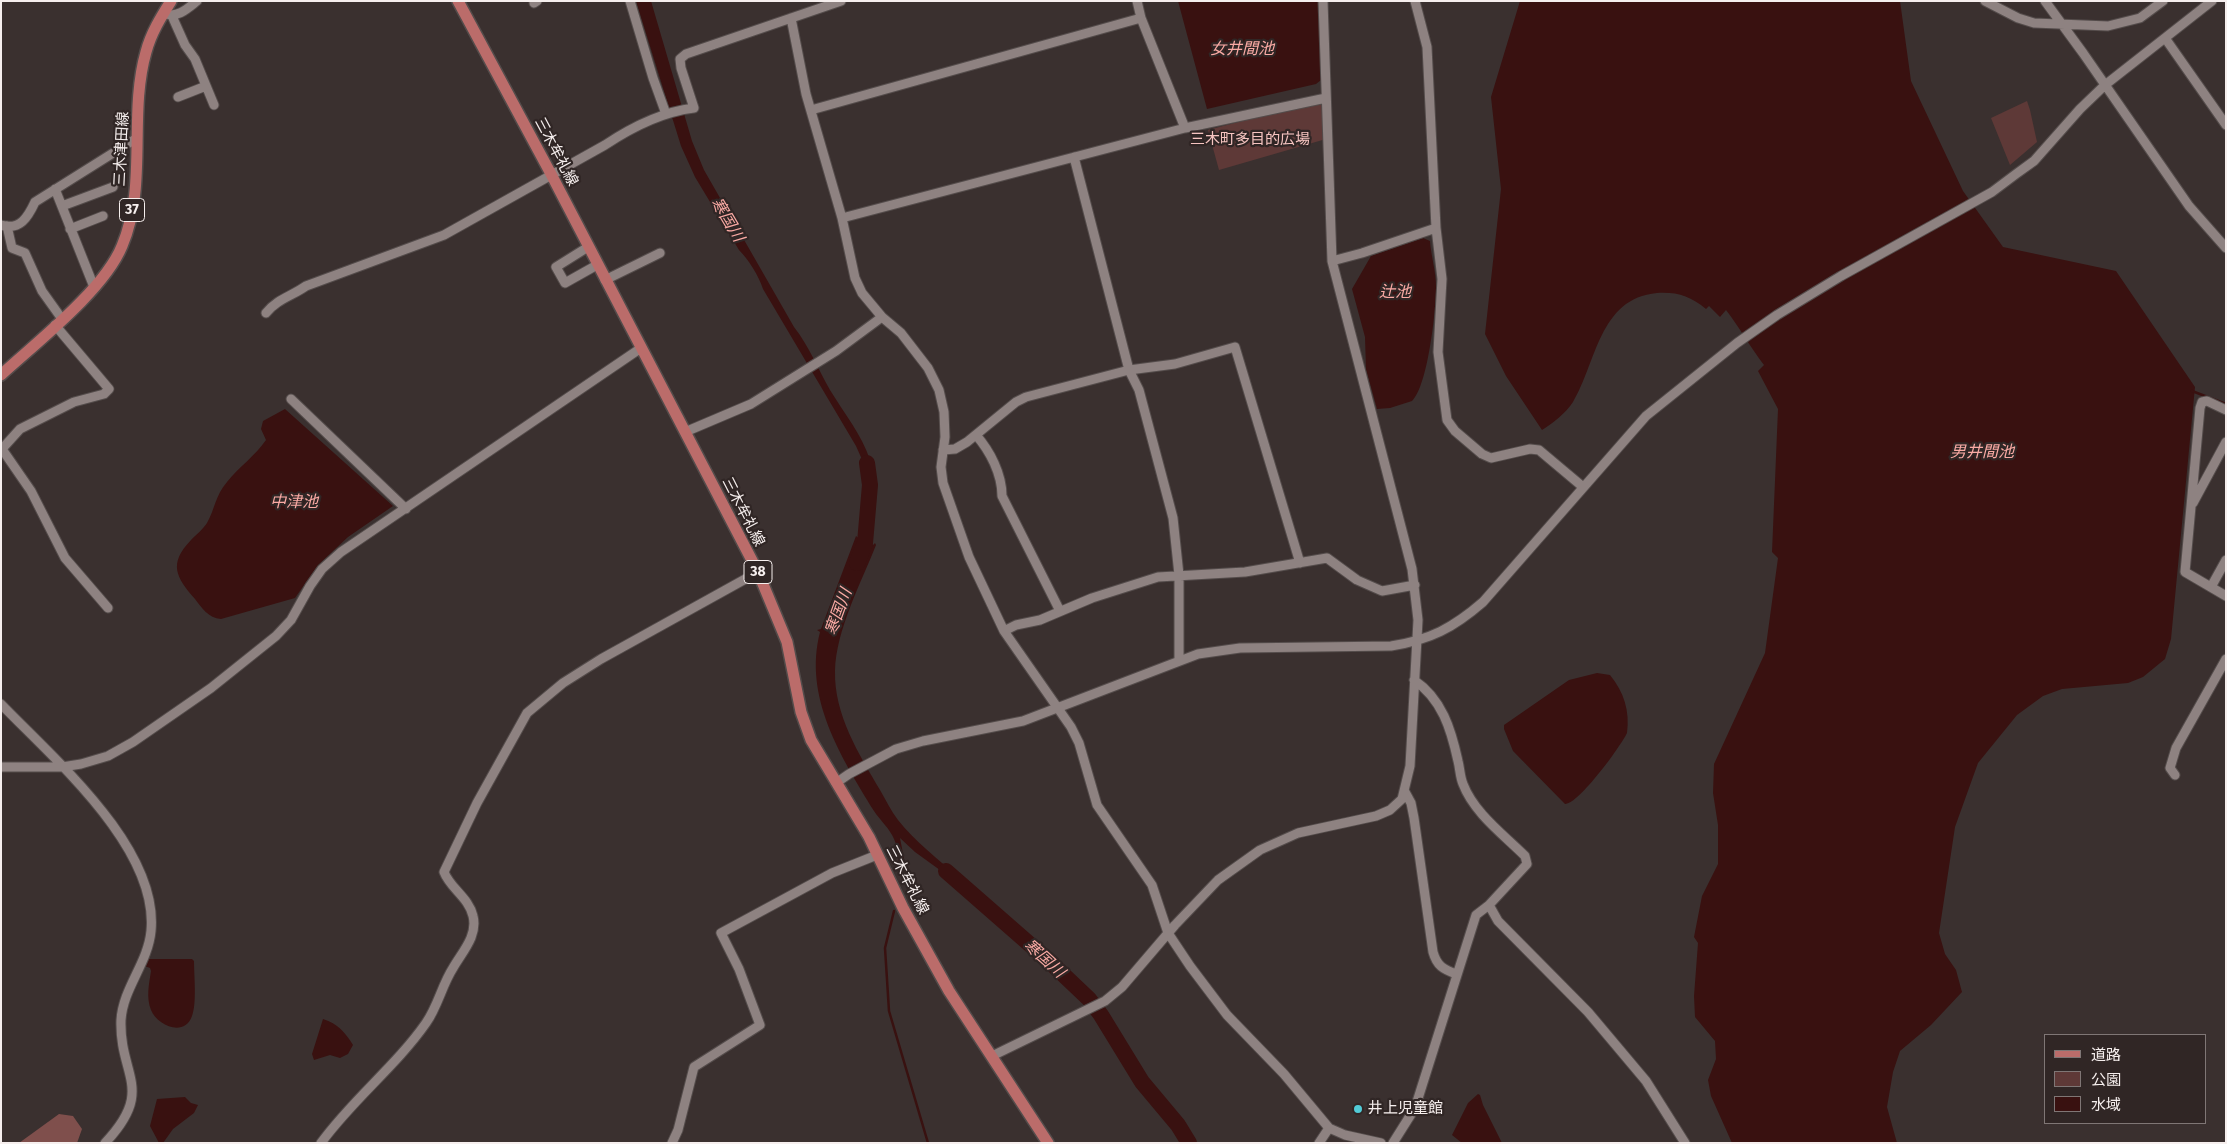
<!DOCTYPE html>
<html>
<head>
<meta charset="utf-8">
<style>
  body { margin:0 }
  #map { position:relative; width:2227px; height:1144px; overflow:hidden; background:#3a302f; font-family:"Fira Sans","Noto Sans JP",sans-serif }
  canvas { display:block }
  .frame { position:absolute; inset:0; border:2px solid #f6efee; pointer-events:none }
  .legend { position:absolute; left:2044px; top:1034px; width:162px; height:90px; box-sizing:border-box; background:#302625; border:1px solid #7f7675; margin:0; padding:6px 9px; list-style:none; font-size:15px; color:#f6efee }
  .legend li { display:flex; align-items:center; gap:10px; height:25px }
  .legend b { width:25px; border:1px solid #7f7675 }
</style>
</head>
<body>
<div id="map">
<canvas width="2227" height="1144"></canvas>
<div class="frame"></div>
<ul class="legend">
<li><b style="height:6px;background:#bb6c6a"></b>道路</li>
<li><b style="height:14px;background:#5e3937"></b>公園</li>
<li><b style="height:14px;background:#391110"></b>水域</li>
</ul>
</div>
<script>
const ctx = document.querySelector('canvas').getContext('2d');
ctx.lineJoin = 'round';
function fill(path, color) { ctx.fillStyle = color; ctx.fill(path, 'evenodd'); }
function strokePath(path, color, width, dash) { ctx.strokeStyle = color; ctx.lineWidth = width; ctx.lineCap = dash ? 'butt' : 'round'; ctx.setLineDash(dash || []); ctx.stroke(path); }
function drawText(font, color, halo, rows, align = 'center') {
  ctx.font = font + ' "Fira Sans","Noto Sans JP",sans-serif'; ctx.lineWidth = 4.5; ctx.setLineDash([]); ctx.textBaseline = 'middle'; ctx.strokeStyle = halo; ctx.fillStyle = color; for (const [text, x, y, turn = 0] of rows) {
    ctx.save(); ctx.translate(x, y); ctx.rotate((+turn || 0) * Math.PI / 180); ctx.textAlign = isNaN(turn) ? turn : align; if (halo) ctx.strokeText(text, 0, 0); ctx.fillText(text, 0, 0); ctx.restore();
  }
}
fill(new Path2D(`
  M 1325,99 L 1326,139 L 1219,170 L 1208,130 Z
  M 2027,101 L 2030,110 L 2037,142 L 2010,165 L 1991,118 Z`), '#5e3937');
fill(new Path2D(`
  M 59,1114 L 73,1116 L 82,1129 L 77,1143 L 19,1143 Z`), '#7f4f4c');
fill(new Path2D(`
  M 636,1 L 651,1 L 692,141 L 704,170 L 794,327 C 809,346 818,369 830,390 C 844,413 862,435 870,460 C 873,467 876,479 870,485 L 867,482 L 864,464 L 856,446 L 763,289 C 759,276 748,259 739,250 L 695,177 L 681,146 Z
  M 1178,1 L 1320,1 L 1321,80 L 1316,84 L 1207,109 Z
  M 1520,1 L 1900,1 L 1911,81 L 1963,191 L 2003,247 L 2116,271 L 2195,387 L 2171,639 L 2165,659 L 2143,677 L 2128,683 L 2062,689 L 2043,696 L 2017,715 L 1978,763 L 1955,827 L 1939,933 L 1945,954 L 1956,970 L 1962,992 L 1931,1025 L 1900,1051 L 1893,1072 L 1887,1107 L 1897,1143 L 1732,1143 L 1711,1096 L 1708,1080 L 1716,1059 L 1715,1041 L 1695,1017 L 1694,996 L 1698,943 L 1694,937 L 1702,896 L 1718,864 L 1718,825 L 1713,793 L 1714,764 L 1765,653 L 1778,558 L 1772,552 L 1778,409 L 1758,371 L 1764,365 C 1750,347 1740,328 1726,310 L 1720,317 L 1709,306 L 1706,309 C 1690,296 1678,292 1657,293 C 1599,298 1596,364 1573,402 C 1566,413 1553,423 1542,430 L 1506,376 L 1485,334 L 1501,189 L 1491,97 Z
  M 1423,238 L 1430,241 C 1431,256 1436,271 1436,287 C 1436,310 1428,386 1412,401 L 1390,408 L 1377,409 L 1366,369 L 1365,337 L 1352,289 L 1371,256 Z
  M 285,409 L 393,506 L 348,537 L 318,565 L 295,598 L 221,619 C 208,618 202,608 195,599 C 176,577 168,564 191,540 C 196,535 203,529 207,523 C 215,509 215,496 227,482 C 239,467 255,456 266,440 L 261,429 L 263,421 Z
  M 856,536 L 862,541 L 873,545 L 875,543 L 876,545 C 861,583 836,630 835,671 C 834,715 859,754 880,790 C 886,800 891,811 898,820 C 914,841 941,861 961,880 L 962,886 L 915,852 L 900,838 L 906,869 L 900,869 C 898,860 898,847 894,839 C 890,829 880,820 874,811 C 841,757 803,697 820,632 L 817,630 L 821,629 Z
  M 1597,673 L 1610,675 C 1624,692 1630,711 1627,733 C 1621,746 1578,805 1565,804 L 1513,751 L 1504,729 L 1504,725 L 1569,680 Z
  M 144,959 L 192,959 L 194,961 C 194,976 197,1003 192,1016 C 184,1038 157,1025 151,1010 C 146,997 149,984 151,971 L 150,968 L 142,965 Z
  M 323,1019 C 338,1024 345,1032 353,1045 L 348,1054 L 340,1058 L 330,1055 L 314,1060 L 312,1054 Z
  M 1478,1094 L 1480,1095 L 1483,1105 L 1502,1143 L 1462,1143 L 1452,1135 L 1468,1103 Z
  M 185,1097 L 191,1103 L 198,1105 L 194,1113 L 173,1129 L 163,1143 L 159,1143 L 150,1126 L 157,1099 Z`), '#391110');
strokePath(new Path2D(`
  M 2192,391 L 2226,404
  M 894,911 L 885,948 L 889,1011 L 928,1143`), '#391110', 2.5);
strokePath(new Path2D(`
  M 857,563 L 865,543 L 870,485 L 867,463
  M 946,871 L 1050,962 L 1089,999 L 1101,1015 L 1142,1082 L 1178,1125 L 1189,1143`), '#391110', 16);
const minor = new Path2D(`
  M 630,1 L 653,78 L 666,114
  M 1137,1 L 1141,18 L 1185,128
  M 1415,1 L 1427,47 L 1436,228 L 1442,279 L 1438,352 L 1447,420 L 1455,431 L 1482,454 L 1491,458 L 1530,449 L 1539,450 L 1583,487
  M 1985,1 L 2018,18 L 2034,23 L 2108,26 L 2140,18 L 2163,1
  M 2045,1 L 2083,53 L 2189,206 L 2226,248
  M 534,3 L 537,1
  M 166,14 C 178,18 188,8 197,1
  M 172,16 L 185,45 L 195,59 L 214,105
  M 791,18 L 806,94 L 842,218 L 855,278 L 862,293 L 882,317 L 901,333 L 928,368 L 939,390 L 944,412 L 945,437 L 941,467 L 943,483 L 969,557 L 1004,631 L 1071,727 L 1079,743 L 1097,805 L 1152,885 L 1168,933 L 1190,966 L 1227,1015 L 1284,1074 L 1329,1128 L 1345,1135 L 1381,1143
  M 2165,38 L 2226,125
  M 178,97 L 206,86
  M 811,110 L 1141,18
  M 1074,157 L 1129,370 L 1139,390 L 1173,518 L 1179,575 L 1179,661
  M 55,189 L 94,287
  M 62,206 L 113,187
  M 842,218 L 1185,128 L 1326,98
  M 1,225 C 20,231 28,217 35,202 L 137,138
  M 7,226 L 12,248 L 25,253 L 42,291 L 62,319
  M 70,229 L 103,216
  M 588,247 L 556,267 L 565,283 L 597,265
  M 1332,261 L 1362,253 L 1436,228
  M 605,280 L 660,253
  M 266,313 C 277,299 292,296 306,286 L 444,235 L 605,145 C 632,127 661,112 694,108 L 681,68 L 680,59 L 686,54 L 841,1
  M 291,399 L 406,509
  M 2226,410 L 2207,401 L 2202,402 L 2200,408 L 2185,572 L 2226,596
  M 685,432 L 751,404 L 836,351 L 882,317
  M 976,435 C 990,451 1002,474 1002,496 L 1060,611
  M 2,449 L 31,491 L 65,558 L 108,608
  M 1,450 L 20,429 L 74,402 L 104,394 L 109,389 L 55,325
  M 943,450 L 955,449 L 967,442 L 1016,402 L 1026,397 L 1129,370 L 1175,364 L 1235,347 L 1300,563
  M 2193,503 L 2226,442
  M 2211,587 L 2226,560
  M 1004,631 L 1016,625 L 1040,620 L 1092,598 L 1158,577 L 1245,572 L 1327,558 L 1357,580 L 1382,591 L 1415,585
  M 1,704 C 54,759 159,848 151,931 C 148,963 123,988 121,1020 C 119,1076 156,1089 105,1143
  M 1,767 L 62,767 L 81,764 L 108,756 L 133,742 L 211,688 L 276,636 L 291,620 L 310,586 L 322,569 L 341,552 L 641,348
  M 2175,775 L 2170,768 L 2176,748 L 2226,659
  M 836,783 L 849,774 L 896,749 L 923,741 L 1023,721 L 1198,654 L 1240,648 L 1391,646 C 1430,640 1453,628 1483,602 L 1646,416 L 1737,343 L 1777,315 L 1841,276 L 1992,192 L 2016,174 L 2034,161 L 2080,109 L 2105,85 L 2212,1
  M 1405,792 L 1411,803 L 1414,818 L 1433,952 C 1437,966 1443,969 1456,974
  M 1489,905 L 1498,921 L 1588,1012 L 1646,1081 L 1685,1143
  M 992,1056 L 1105,1001 L 1122,987 L 1175,925 L 1218,880 L 1260,850 L 1298,833 L 1376,816 L 1390,810 L 1402,799 L 1410,766 L 1418,620 L 1412,569 L 1332,261 L 1323,1
  M 321,1143 C 352,1100 396,1066 426,1023 C 438,1006 442,985 453,968 C 462,952 478,936 473,916 C 469,898 450,888 444,872 L 477,803 L 527,713 L 563,683 L 601,659 L 758,572
  M 672,1143 L 678,1130 L 694,1067 L 760,1025 L 739,969 L 721,933 L 832,873 L 877,855
  M 1319,1143 L 1329,1128
  M 1393,1143 L 1415,1108 L 1476,915 L 1489,905 L 1527,864 L 1525,856 C 1504,835 1474,813 1463,784 C 1460,777 1460,769 1458,761 C 1451,729 1442,699 1414,680`);
const major = new Path2D(`
  M 458,1 L 551,174 L 758,572 L 787,642 L 801,712 L 811,740 L 869,837 L 903,908 L 949,991 L 1048,1143
  M 1,375 C 37,342 104,290 122,246 C 148,185 128,115 146,52 C 151,33 161,17 171,1`);
strokePath(minor, '#544c4b', 11);
strokePath(major, '#544c4b', 14);
strokePath(minor, '#8e8281', 9);
strokePath(major, '#bb6c6a', 11);
for (const [x, y, r, color] of [
  [1358,1109,5,"#52cbd7"]
]) { const dot = new Path2D(); dot.arc(x, y, r, 0, 2 * Math.PI); ctx.fillStyle = color; ctx.fill(dot); strokePath(dot, '#302625', 2); }
for (const [x, y, w] of [
  [132,210,25],
  [758,572,28]
]) { const box = new Path2D(); box.roundRect(x - w / 2, y - 11.5, w, 23, 4); ctx.fillStyle = '#302625'; ctx.fill(box); strokePath(box, '#f6efee', 1); }
drawText('bold 14px', '#f6efee', null, [
  ["37",132,210],
  ["38",758,572]
]);
drawText('15px', '#f6c4c0', '#302625', [
  ["三木町多目的広場",1250,140]
]);
drawText('15px', '#f6efee', '#302625', [
  ["三木津田線",122,149,-87],
  ["三木牟礼線",556,152,62],
  ["三木牟礼線",743,512,63],
  ["三木牟礼線",907,880,63]
]);
drawText('15px', '#f6efee', '#302625', [
  ["井上児童館",1368,1109]
], 'left');
drawText('italic 16px', '#faaaa4', '#302625', [
  ["女井間池",1242,50],
  ["寒国川",727,220,59],
  ["辻池",1395,293],
  ["男井間池",1982,453],
  ["中津池",294,503],
  ["寒国川",839,612,-70],
  ["寒国川",1044,959,42]
]);
</script>
</body>
</html>
